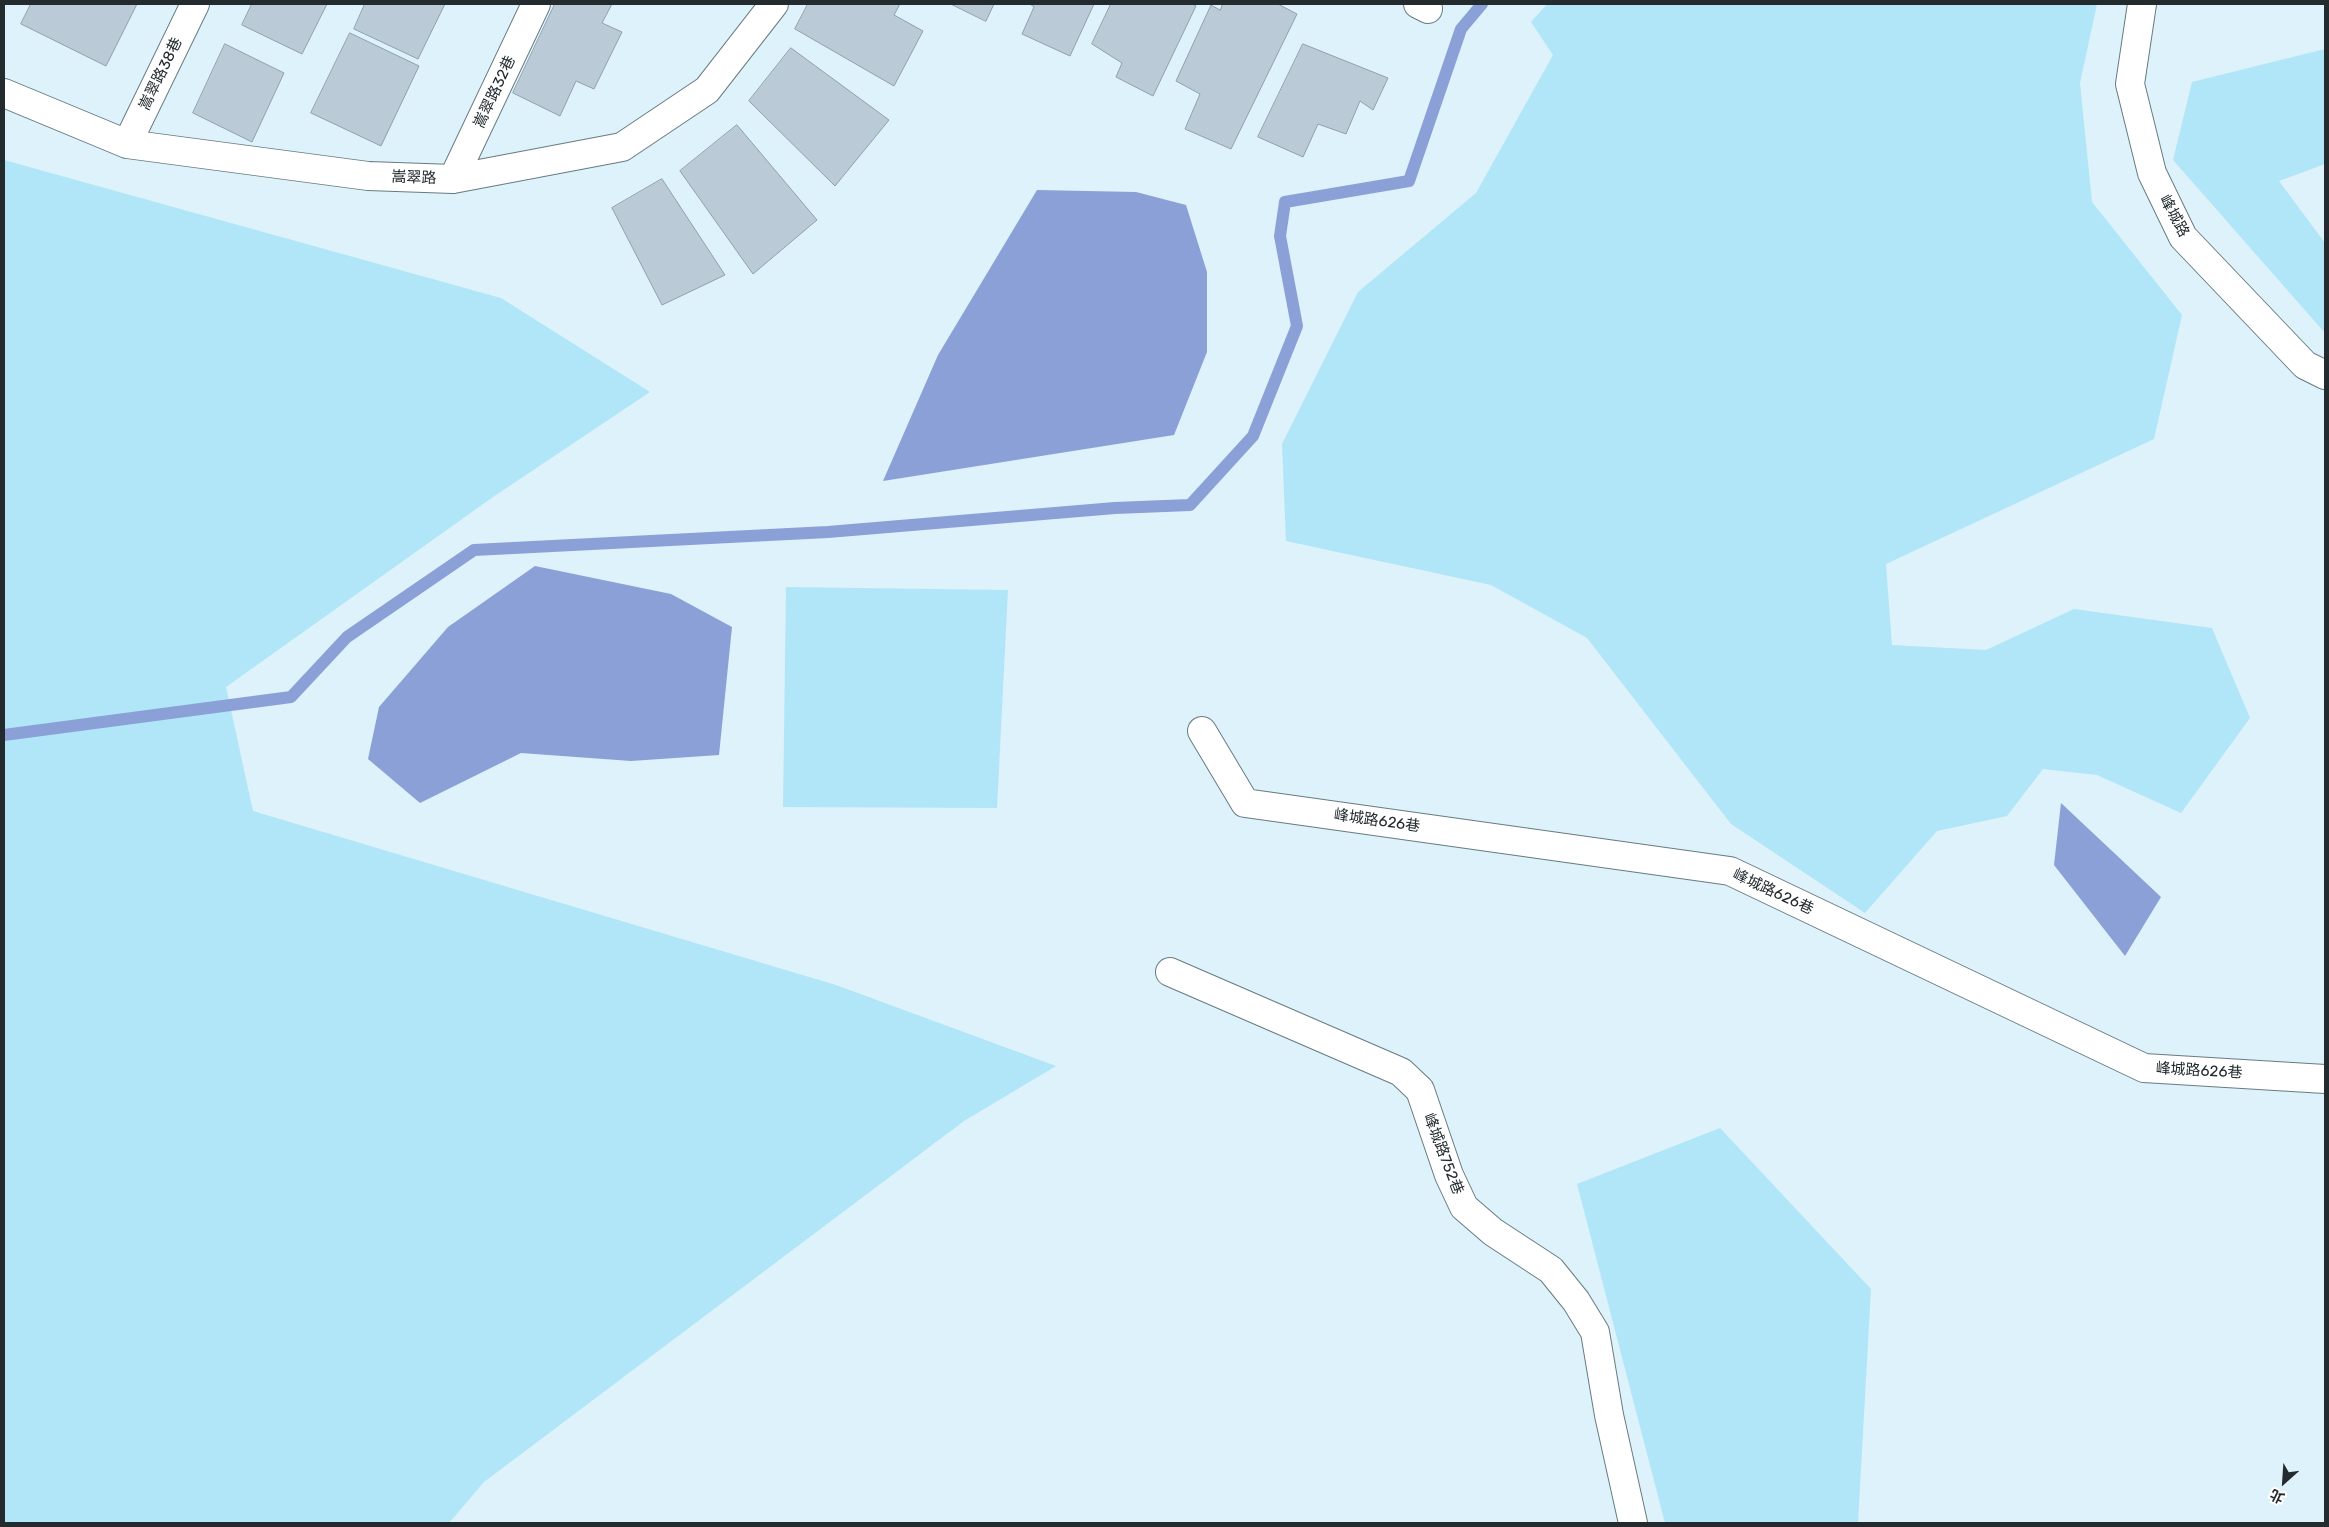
<!DOCTYPE html>
<html>
<head>
<meta charset="utf-8">
<style>
  body { margin:0 }
  #map { position:relative; width:2329px; height:1527px; overflow:hidden; background:#ddf2fa; font-family:Rubik,"Noto Sans TC",sans-serif }
  canvas { display:block }
  .frame { position:absolute; inset:0; border:5px solid #232b2e; pointer-events:none }
  .north { position:absolute; left:2259px; top:1457px; width:50px; height:50px; -webkit-text-stroke:4px #fff; paint-order:stroke; rotate:206deg; font-size:14px; font-weight:700; line-height:20px; text-align:center; color:#232b2e }
  .north::after { content:''; display:block; margin:auto; width:18px; height:22px; background:#232b2e; clip-path:polygon(50% 0,100% 100%,50% 72%,0 100%) }
</style>
</head>
<body>
<div id="map">
<canvas width="2329" height="1527"></canvas>
<div class="frame"></div>
<div class="north">北</div>
</div>
<script>
const ctx = document.querySelector('canvas').getContext('2d');
ctx.lineJoin = 'round';
function fill(path, color) { ctx.fillStyle = color; ctx.fill(path, 'evenodd'); }
function strokePath(path, color, width, dash) { ctx.strokeStyle = color; ctx.lineWidth = width; ctx.lineCap = dash ? 'butt' : 'round'; ctx.setLineDash(dash || []); ctx.stroke(path); }
function drawText(font, color, halo, rows, align = 'center') {
  ctx.font = font + ' Rubik,"Noto Sans TC",sans-serif'; ctx.lineWidth = 4.5; ctx.setLineDash([]); ctx.textBaseline = 'middle'; ctx.strokeStyle = halo; ctx.fillStyle = color; for (const [text, x, y, turn = 0] of rows) {
    ctx.save(); ctx.translate(x, y); ctx.rotate((+turn || 0) * Math.PI / 180); ctx.textAlign = isNaN(turn) ? turn : align; if (halo) ctx.strokeText(text, 0, 0); ctx.fillText(text, 0, 0); ctx.restore();
  }
}
fill(new Path2D(`
  M 1547,4 L 2097,4 L 2080,83 L 2092,202 L 2182,315 L 2154,439 L 1886,564 L 1892,645 L 1986,650 L 2074,609 L 2212,628 L 2250,718 L 2181,813 L 2097,775 L 2043,769 L 2007,816 L 1937,831 L 1865,913 L 1731,824 L 1587,638 L 1491,585 L 1286,541 L 1282,444 L 1358,292 L 1476,193 L 1553,55 L 1531,22 Z
  M 2325,49 L 2325,164 L 2279,181 L 2325,243 L 2325,333 L 2173,160 L 2192,82 Z
  M 4,160 L 501,298 L 650,392 L 493,497 L 226,687 L 253,811 L 836,985 L 1056,1066 L 964,1121 L 484,1482 L 449,1523 L 4,1523 Z
  M 786,587 L 1008,590 L 997,808 L 783,807 Z
  M 1720,1128 L 1871,1289 L 1858,1523 L 1665,1523 L 1577,1184 Z`), '#b1e6f8');
fill(new Path2D(`
  M 1037,190 L 1136,192 L 1186,205 L 1207,272 L 1207,352 L 1174,435 L 883,481 L 938,355 Z
  M 535,566 L 671,594 L 732,627 L 719,755 L 631,761 L 521,753 L 420,803 L 368,759 L 379,707 L 448,627 Z
  M 2061,803 L 2161,897 L 2125,956 L 2054,865 Z`), '#8aa0d7');
strokePath(new Path2D(`
  M 4,735 L 291,697 L 347,637 L 474,550 L 828,532 L 1115,508 L 1190,505 L 1253,436 L 1297,326 L 1280,236 L 1285,202 L 1409,181 L 1461,29 L 1482,4`), '#8aa0d7', 12);
const building = new Path2D(`
  M 31,4 L 137,4 L 106,66 L 21,24 Z
  M 252,4 L 327,4 L 302,54 L 242,25 Z
  M 365,4 L 445,4 L 418,59 L 354,29 Z
  M 555,4 L 612,4 L 602,23 L 622,32 L 594,89 L 576,81 L 560,116 L 513,93 Z
  M 808,4 L 900,4 L 894,15 L 923,31 L 894,86 L 795,29 Z
  M 951,4 L 994,4 L 986,21 Z
  M 1030,4 L 1094,4 L 1070,56 L 1022,34 L 1034,7 Z
  M 1111,4 L 1192,4 L 1196,6 L 1153,96 L 1116,77 L 1122,63 L 1092,44 Z
  M 1223,4 L 1278,4 L 1297,14 L 1231,149 L 1185,129 L 1200,94 L 1176,81 L 1211,5 L 1220,10 Z
  M 350,33 L 419,66 L 381,146 L 311,113 Z
  M 225,44 L 284,73 L 252,142 L 193,113 Z
  M 1303,44 L 1388,78 L 1373,110 L 1360,101 L 1346,134 L 1318,124 L 1303,157 L 1258,137 Z
  M 791,48 L 889,120 L 835,186 L 749,101 Z
  M 737,125 L 817,220 L 753,274 L 680,171 Z
  M 662,179 L 725,275 L 662,305 L 612,208 Z`);
fill(building, '#bbcad7');
strokePath(building, '#919fab', 1);
const minor = new Path2D(`
  M 1418,4 L 1428,9
  M 2142,4 L 2130,84 L 2152,173 L 2183,237 L 2305,365 L 2325,375
  M 4,93 L 127,144 L 368,176 L 453,179 L 622,147 L 707,90 L 774,4
  M 127,144 L 195,4
  M 453,179 L 536,4
  M 1202,731 L 1245,803 L 1730,871 L 2144,1068 L 2325,1079
  M 1170,972 L 1401,1072 L 1420,1090 L 1449,1175 L 1464,1207 L 1493,1232 L 1551,1270 L 1576,1301 L 1595,1332 L 1609,1415 L 1633,1523`);
strokePath(minor, '#687b82', 30);
strokePath(minor, '#fff', 28);
drawText('15px', '#232b2e', '#fff', [
  ["嵩翠路38巷",161,74,-64],
  ["嵩翠路32巷",495,92,-65],
  ["嵩翠路",414,178,2],
  ["峰城路",2174,216,62],
  ["峰城路626巷",1377,821,8],
  ["峰城路626巷",1773,892,25],
  ["峰城路626巷",2199,1071,3],
  ["峰城路752巷",1443,1154,69]
]);
</script>
</body>
</html>
